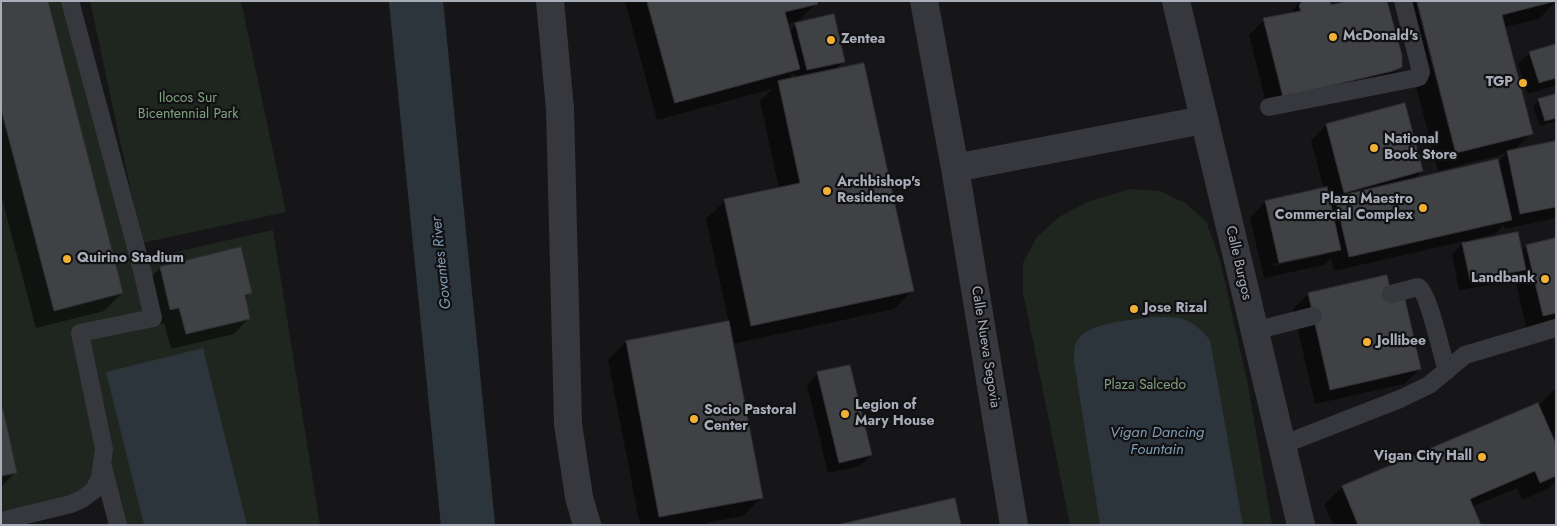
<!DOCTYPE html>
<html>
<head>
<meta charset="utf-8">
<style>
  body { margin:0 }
  #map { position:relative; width:1557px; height:526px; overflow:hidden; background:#161618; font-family:Jost,sans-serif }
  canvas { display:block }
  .frame { position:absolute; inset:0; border:2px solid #a8adb8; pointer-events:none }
</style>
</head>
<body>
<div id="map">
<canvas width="1557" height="526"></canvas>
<div class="frame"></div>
</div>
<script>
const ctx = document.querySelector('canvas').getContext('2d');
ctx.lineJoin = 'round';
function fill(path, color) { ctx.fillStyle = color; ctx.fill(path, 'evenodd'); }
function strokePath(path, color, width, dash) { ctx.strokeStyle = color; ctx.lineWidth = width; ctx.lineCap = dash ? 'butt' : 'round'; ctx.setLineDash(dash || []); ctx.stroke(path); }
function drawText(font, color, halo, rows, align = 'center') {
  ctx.font = font + ' Jost,sans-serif'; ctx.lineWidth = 4.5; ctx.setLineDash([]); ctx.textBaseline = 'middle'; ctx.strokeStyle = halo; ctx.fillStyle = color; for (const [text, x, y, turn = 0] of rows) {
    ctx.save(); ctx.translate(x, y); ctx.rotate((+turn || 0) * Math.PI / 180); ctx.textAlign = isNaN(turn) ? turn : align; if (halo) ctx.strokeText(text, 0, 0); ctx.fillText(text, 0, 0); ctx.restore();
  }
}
fill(new Path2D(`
  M 1,1 L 62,1 L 133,263 L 166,254 L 273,230 L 320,525 L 117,525 L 109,495 L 1,519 Z
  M 90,1 L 241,1 L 286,212 L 142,243 Z
  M 1130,189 L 1160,191 L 1185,203 L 1206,221 L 1220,260 L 1248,385 L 1272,525 L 1070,525 L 1023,292 L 1023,263 L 1037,237 L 1059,217 L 1087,202 Z`), '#1e261f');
fill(new Path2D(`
  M 1152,317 C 1182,317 1189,316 1210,340 L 1243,525 L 1100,525 L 1074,361 C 1074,356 1074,350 1075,345 C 1084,321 1130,321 1152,317 Z
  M 203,348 L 247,525 L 144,525 L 106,372 Z`), '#2c353c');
fill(new Path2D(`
  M 1,1 L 122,293 L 104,311 L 36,328 L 1,195 Z
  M 625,1 L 816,1 L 817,3 L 798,21 L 787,24 L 789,32 L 796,25 L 844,61 L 834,71 L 912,291 L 894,309 L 732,344 L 761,498 L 743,516 L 706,523 L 706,525 L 640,525 L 608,360 L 626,342 L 729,323 L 706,219 L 725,201 L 779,189 L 760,101 L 772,89 L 657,120 ZM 794,73 L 796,79 L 787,81 Z
  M 1300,1 L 1329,1 L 1330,6 L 1401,66 L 1386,82 L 1268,111 L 1249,35 L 1264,20 L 1289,15 Z
  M 1394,1 L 1556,1 L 1539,19 L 1504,27 L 1531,133 L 1514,151 L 1556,142 L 1556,218 L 1505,229 L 1504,225 L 1495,234 L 1474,239 L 1474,242 L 1521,251 L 1526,246 L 1556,239 L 1556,324 L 1527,331 L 1515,279 L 1513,281 L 1459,290 L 1452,255 L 1465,241 L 1334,271 L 1331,259 L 1324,265 L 1264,278 L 1250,218 L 1265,202 L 1324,189 L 1311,141 L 1326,125 L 1422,171 L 1413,180 L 1497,163 L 1507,153 L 1438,171 ZM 1323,253 L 1323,255 L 1273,266 L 1273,264 Z
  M 1556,45 L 1556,85 L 1528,94 L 1518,64 L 1529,53 Z
  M 1556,95 L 1556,121 L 1540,126 L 1533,106 L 1539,101 Z
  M 160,268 L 251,292 L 244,299 L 249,318 L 234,334 L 171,349 L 164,323 L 155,325 L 145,283 Z
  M 1308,294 L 1419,369 L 1404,384 L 1315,404 L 1293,309 Z
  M 818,373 L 871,455 L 860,466 L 828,473 L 807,385 Z
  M 1554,390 L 1556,390 L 1556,481 L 1548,489 L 1522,500 L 1517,488 L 1472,507 L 1480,525 L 1333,525 L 1324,505 L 1342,487 L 1538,406 Z
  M 1,411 L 16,472 L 1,487 Z`), '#0007');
strokePath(new Path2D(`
  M 416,1 L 468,525`), '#2c353c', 54);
const building = new Path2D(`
  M 1,1 L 48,1 L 123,293 L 54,311 L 1,109 Z
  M 647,1 L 817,1 L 818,4 L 785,12 L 800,69 L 675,103 Z
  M 1302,1 L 1330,1 L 1331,5 L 1347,1 L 1387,1 L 1402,55 L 1402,67 L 1393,71 L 1283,97 L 1263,18 L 1301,11 L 1299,6 Z
  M 1417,1 L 1556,1 L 1502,15 L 1533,134 L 1456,153 Z
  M 834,14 L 845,62 L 807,70 L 795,23 Z
  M 1556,44 L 1556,78 L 1539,83 L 1529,52 Z
  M 864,63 L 914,291 L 751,326 L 724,199 L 800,183 L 778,81 Z
  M 1556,94 L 1556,118 L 1545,121 L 1538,99 Z
  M 1405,103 L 1423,171 L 1344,193 L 1326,124 Z
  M 1556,141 L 1556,207 L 1520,214 L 1507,151 Z
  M 1498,159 L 1512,220 L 1349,257 L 1335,197 Z
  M 1327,187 L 1341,250 L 1279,263 L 1265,201 Z
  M 1518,232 L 1526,270 L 1470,280 L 1462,243 Z
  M 1556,238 L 1556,313 L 1543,316 L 1526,245 Z
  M 241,247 L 252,293 L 245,295 L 250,319 L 186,334 L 179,308 L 170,310 L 160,267 Z
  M 1387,275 L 1393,302 L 1405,299 L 1421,369 L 1330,390 L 1308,293 Z
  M 729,321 L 763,498 L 659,517 L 626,341 Z
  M 850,365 L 872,455 L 839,463 L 817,372 Z
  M 1538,403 L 1556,444 L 1556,476 L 1540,483 L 1535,471 L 1470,499 L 1481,525 L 1358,525 L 1342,486 Z
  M 1,409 L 3,409 L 17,473 L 1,476 Z
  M 955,498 L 961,525 L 837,525 Z`);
fill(building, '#404145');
strokePath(building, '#303034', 1);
strokePath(new Path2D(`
  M 1269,107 L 1416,78 L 1419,77 L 1421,72 L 1403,1
  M 1391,294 L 1418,287 C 1429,293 1442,356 1447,371
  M 1254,331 L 1313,316
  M 1282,445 L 1400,399 L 1429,385 L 1465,355 L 1556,328
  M 103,467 L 118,525
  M 1,521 L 71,504 L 82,499 L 93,491 L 100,479 L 104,449 L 80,333 L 153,318 L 142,270 L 70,1`), '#37383d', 18);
strokePath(new Path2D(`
  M 924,1 L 955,168 L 1014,525
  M 955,168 L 1203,120`), '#37383d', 28);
strokePath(new Path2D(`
  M 550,1 L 560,109 L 568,424 L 579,497 L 587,525
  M 1176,1 L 1301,525`), '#37383d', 28);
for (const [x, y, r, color] of [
  [1333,37,5,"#f2b134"],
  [831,40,5,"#f2b134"],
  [1523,83,5,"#f2b134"],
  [1374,148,5,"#f2b134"],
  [827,191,5,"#f2b134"],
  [1423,208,5,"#f2b134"],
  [67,259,5,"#f2b134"],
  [1545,279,5,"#f2b134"],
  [1134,309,5,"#f2b134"],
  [1367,342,5,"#f2b134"],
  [845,414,5,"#f2b134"],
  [694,419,5,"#f2b134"],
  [1482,457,5,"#f2b134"]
]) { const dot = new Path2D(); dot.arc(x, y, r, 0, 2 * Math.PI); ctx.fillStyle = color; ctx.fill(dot); strokePath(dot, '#111113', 2); }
drawText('bold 14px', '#a8adb8', '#111113', [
  ["McDonald's",1343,37],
  ["Zentea",841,40],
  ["TGP",1513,83,"right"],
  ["National",1384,140],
  ["Book Store",1384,156],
  ["Archbishop's",837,183],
  ["Residence",837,199],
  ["Plaza Maestro",1413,200,"right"],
  ["Commercial Complex",1413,216,"right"],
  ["Quirino Stadium",77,259],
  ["Landbank",1535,279,"right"],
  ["Jose Rizal",1144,309],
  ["Jollibee",1377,342],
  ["Legion of",855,406],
  ["Mary House",855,422],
  ["Socio Pastoral",704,411],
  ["Center",704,427],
  ["Vigan City Hall",1472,457,"right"]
], 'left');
drawText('14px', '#7fa381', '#111113', [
  ["Ilocos Sur",188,99],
  ["Bicentennial Park",188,115],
  ["Plaza Salcedo",1145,386]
]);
drawText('14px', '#a8adb8', '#111113', [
  ["Calle Burgos",1238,263,77],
  ["Calle Nueva Segovia",985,347,81]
]);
drawText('italic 15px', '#7f9bb3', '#111113', [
  ["Govantes River",442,263,-96],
  ["Vigan Dancing",1157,433],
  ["Fountain",1157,450]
]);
</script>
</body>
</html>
